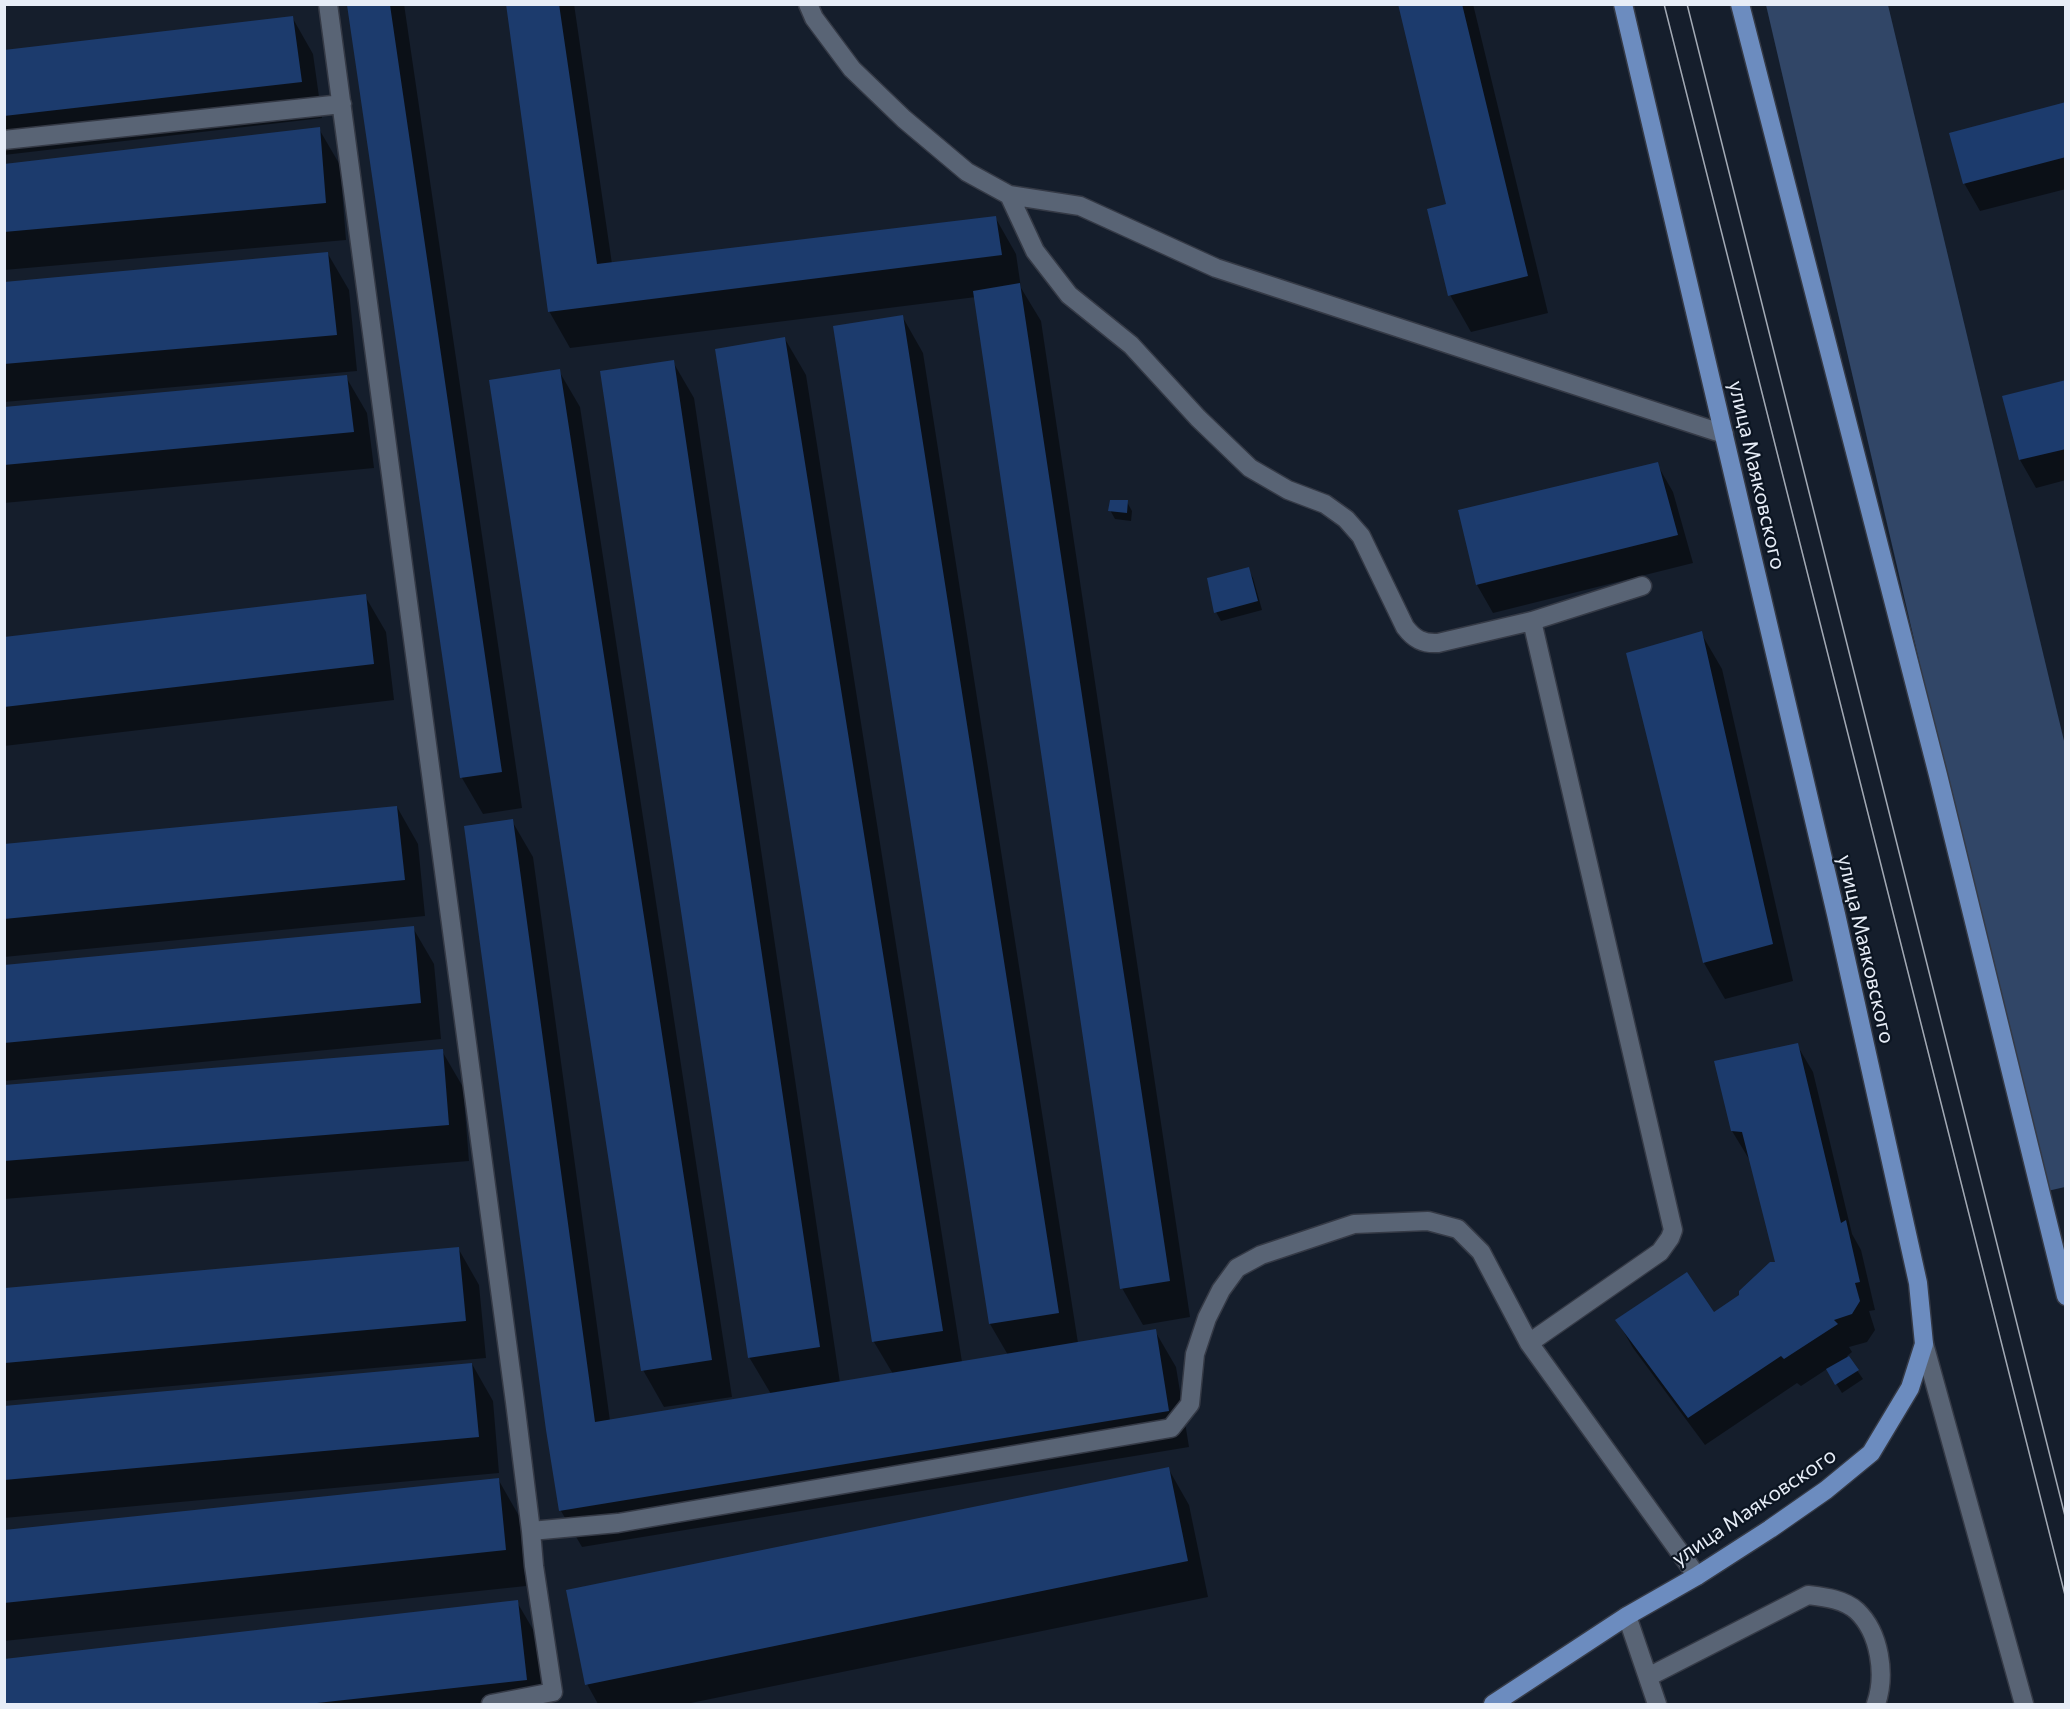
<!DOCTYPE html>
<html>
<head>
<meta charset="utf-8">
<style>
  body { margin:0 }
  #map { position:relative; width:2070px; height:1709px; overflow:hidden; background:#151e2c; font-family:Commissioner,sans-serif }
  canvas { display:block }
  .frame { position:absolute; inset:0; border:6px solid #e7edf7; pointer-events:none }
</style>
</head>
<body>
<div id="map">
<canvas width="2070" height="1709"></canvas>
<div class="frame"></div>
</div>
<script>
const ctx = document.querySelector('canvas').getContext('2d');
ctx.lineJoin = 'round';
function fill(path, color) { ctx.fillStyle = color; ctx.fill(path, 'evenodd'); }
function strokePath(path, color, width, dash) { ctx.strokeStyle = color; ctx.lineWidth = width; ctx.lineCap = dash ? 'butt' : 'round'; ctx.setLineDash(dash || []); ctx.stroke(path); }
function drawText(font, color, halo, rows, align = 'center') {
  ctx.font = font + ' Commissioner,sans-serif'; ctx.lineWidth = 4.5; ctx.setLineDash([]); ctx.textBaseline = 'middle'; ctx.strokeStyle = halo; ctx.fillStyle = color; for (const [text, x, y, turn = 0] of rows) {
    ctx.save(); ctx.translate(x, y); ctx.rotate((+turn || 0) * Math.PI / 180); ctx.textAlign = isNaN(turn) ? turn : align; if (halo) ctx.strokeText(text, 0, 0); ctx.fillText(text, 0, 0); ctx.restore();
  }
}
fill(new Path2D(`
  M 1766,5 L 1888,5 L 2065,745 L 2065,1187 L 2043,1192 Z`), '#314667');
fill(new Path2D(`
  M 348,4 L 404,4 L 522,808 L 483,814 L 462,778 Z
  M 507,4 L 574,4 L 612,264 L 995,217 L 1016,254 L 1021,288 L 1041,321 L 1190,1317 L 1143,1325 L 1122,1288 L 976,297 L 570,348 L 549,311 Z
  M 1399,4 L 1473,4 L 1548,313 L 1471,332 L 1450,295 L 1448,205 Z
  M 292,17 L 313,54 L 322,118 L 4,155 L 4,52 Z
  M 2066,104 L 2066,189 L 1980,211 L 1964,183 Z
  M 319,129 L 340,165 L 346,240 L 4,270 L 4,166 Z
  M 328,254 L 349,290 L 357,371 L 4,402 L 4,283 Z
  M 902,316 L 923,353 L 1078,1343 L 1155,1331 L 1176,1367 L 1189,1447 L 582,1547 L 561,1511 L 547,1430 L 512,821 L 533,857 L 610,1421 L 771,1394 L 749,1357 L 673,362 L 694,398 L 840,1383 L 893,1374 L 874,1342 L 785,339 L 806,375 L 962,1362 L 1008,1355 L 990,1324 Z
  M 559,371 L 580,407 L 732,1397 L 664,1407 L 643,1370 Z
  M 346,377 L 367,413 L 374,468 L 4,503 L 4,408 Z
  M 2066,381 L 2066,480 L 2036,488 L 2020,460 L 2004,397 Z
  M 1657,464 L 1673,492 L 1693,563 L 1493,613 L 1477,585 L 1460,511 Z
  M 1127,502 L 1132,511 L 1131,521 L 1115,519 L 1110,510 Z
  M 1248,569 L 1253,578 L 1262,610 L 1221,621 L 1216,612 Z
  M 365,596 L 386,632 L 394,700 L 4,746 L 4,638 Z
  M 1701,633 L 1722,669 L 1793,981 L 1725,999 L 1704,963 L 1627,654 Z
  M 397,807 L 418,844 L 425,916 L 4,957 L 4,845 Z
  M 413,928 L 434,964 L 441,1039 L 4,1081 L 4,967 Z
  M 1797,1045 L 1813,1072 L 1852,1234 L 1861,1250 L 1875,1310 L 1869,1311 L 1875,1330 L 1867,1342 L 1849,1347 L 1852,1352 L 1847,1356 L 1863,1379 L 1842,1393 L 1827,1369 L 1801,1386 L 1797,1383 L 1705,1445 L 1633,1348 L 1617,1320 L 1713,1314 L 1741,1296 L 1777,1264 L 1750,1159 L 1749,1159 L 1732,1131 Z
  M 442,1051 L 463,1087 L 469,1161 L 4,1199 L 4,1086 Z
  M 458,1248 L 479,1285 L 486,1358 L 4,1401 L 4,1290 Z
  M 472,1364 L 493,1401 L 499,1473 L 4,1518 L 4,1407 Z
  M 1168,1468 L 1189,1505 L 1208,1597 L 686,1704 L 598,1704 L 587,1684 Z
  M 498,1479 L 519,1516 L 526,1586 L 4,1641 L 4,1532 Z
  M 517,1602 L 538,1638 L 546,1704 L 4,1704 L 4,1660 Z`), '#0007');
fill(new Path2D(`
  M 506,4 L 559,4 L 597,264 L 996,216 L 1002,255 L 548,312 Z
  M 1398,4 L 1462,4 L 1528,276 L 1448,296 L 1427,209 L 1446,204 Z
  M 347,5 L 390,5 L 502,772 L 460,778 Z
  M 293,16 L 302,82 L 4,116 L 4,50 Z
  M 2066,102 L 2066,157 L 1963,184 L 1949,133 Z
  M 320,127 L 326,203 L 4,232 L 4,164 Z
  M 328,252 L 337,335 L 4,364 L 4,282 Z
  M 1020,283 L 1170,1281 L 1120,1289 L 973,291 Z
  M 903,315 L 1059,1313 L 989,1324 L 833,326 Z
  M 785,337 L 943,1331 L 872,1342 L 715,349 Z
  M 674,360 L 820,1347 L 748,1358 L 600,371 Z
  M 560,369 L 712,1360 L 641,1371 L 489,380 Z
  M 347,375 L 354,432 L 4,465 L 4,407 Z
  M 2066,380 L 2066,449 L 2019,460 L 2002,396 Z
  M 1658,462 L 1678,535 L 1476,585 L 1458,510 Z
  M 1110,500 L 1128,500 L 1127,513 L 1108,511 Z
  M 1249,567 L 1258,601 L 1214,613 L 1207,578 Z
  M 366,594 L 374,664 L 4,707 L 4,637 Z
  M 1702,631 L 1773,944 L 1703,963 L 1626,653 Z
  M 397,806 L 405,880 L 4,919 L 4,844 Z
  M 513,819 L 595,1422 L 1156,1329 L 1169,1411 L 559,1511 L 546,1430 L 464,826 Z
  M 414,926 L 421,1003 L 4,1043 L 4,965 Z
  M 1798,1043 L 1841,1223 L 1846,1220 L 1860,1282 L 1855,1283 L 1860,1301 L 1852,1314 L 1834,1320 L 1838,1324 L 1784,1359 L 1781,1356 L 1688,1418 L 1615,1320 L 1687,1272 L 1714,1312 L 1739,1295 L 1739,1291 L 1770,1262 L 1775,1262 L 1742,1132 L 1731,1131 L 1714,1061 Z
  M 443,1049 L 449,1125 L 4,1161 L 4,1085 Z
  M 459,1247 L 466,1321 L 5,1363 L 5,1288 Z
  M 1849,1356 L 1859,1370 L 1835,1385 L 1826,1369 Z
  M 472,1363 L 479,1437 L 4,1480 L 4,1406 Z
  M 1169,1467 L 1188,1561 L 585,1685 L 566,1590 Z
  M 499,1478 L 506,1550 L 4,1603 L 4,1530 Z
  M 518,1600 L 527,1680 L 308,1704 L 4,1704 L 4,1659 Z`), '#1c3b6d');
const minor = new Path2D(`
  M 328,4 L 515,1402 L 531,1531 L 618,1523 L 1171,1428 L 1190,1404 L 1195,1354 L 1207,1318 L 1221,1290 L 1237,1268 L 1261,1255 L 1354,1224 L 1428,1221 L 1458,1229 L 1481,1252 L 1529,1343 L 1697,1576
  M 808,4 L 814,18 L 852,69 L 904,119 L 967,172 L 1009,195 L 1080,206 L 1216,268 L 1724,434
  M 4,140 L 342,104
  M 1009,195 L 1035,251 L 1069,295 L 1131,345 L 1198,418 L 1250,468 L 1288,490 L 1325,504 L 1346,519 L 1361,536 L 1405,627 C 1414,639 1423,644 1438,643 L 1532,621 L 1642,586
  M 1529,1343 L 1660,1252 L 1670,1238 L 1673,1230 L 1532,621
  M 1924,1344 L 2024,1704
  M 1627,1616 L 1657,1704
  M 1648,1677 L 1808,1595 C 1824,1597 1844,1599 1857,1611 C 1880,1633 1886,1675 1876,1704
  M 491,1704 L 553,1692 L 534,1566 L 531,1531`);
const major = new Path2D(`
  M 1740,4 L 1938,775 L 2066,1296
  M 1493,1704 L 1627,1616 L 1697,1576 L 1770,1529 L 1826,1490 L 1871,1453 L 1910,1388 L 1924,1344 L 1918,1283 L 1836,914 L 1623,4`);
strokePath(minor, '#353a46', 21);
strokePath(major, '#353a46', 21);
strokePath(minor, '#596475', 18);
strokePath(major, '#6c8cbf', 18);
strokePath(new Path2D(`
  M 1664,4 L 2066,1599
  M 1687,4 L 2066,1520`), '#a2a9b4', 1.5);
drawText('21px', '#e7edf7', '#0c1522', [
  ["улица Маяковского",1757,475,77],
  ["улица Маяковского",1866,949,77],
  ["улица Маяковского",1754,1507,-34]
]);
</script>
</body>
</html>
